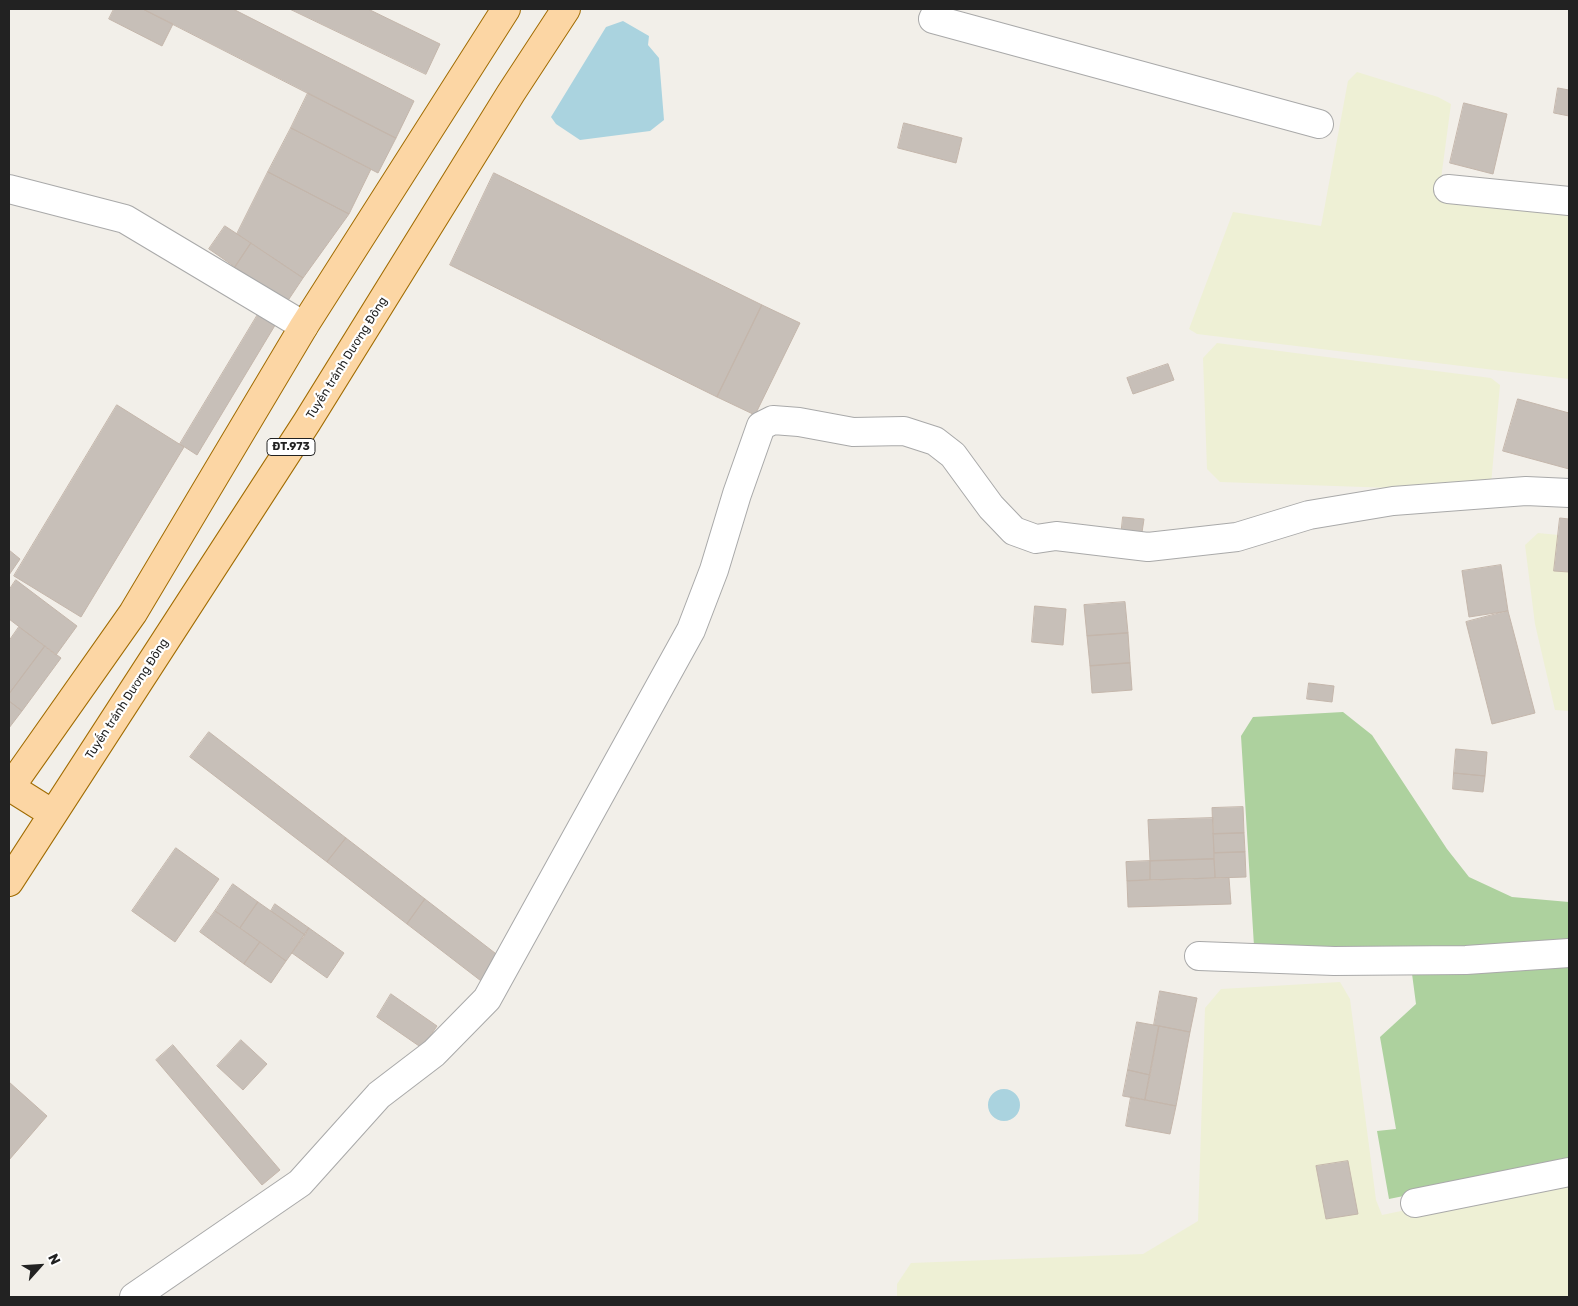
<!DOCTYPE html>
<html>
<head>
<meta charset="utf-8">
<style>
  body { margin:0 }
  #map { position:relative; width:1578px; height:1306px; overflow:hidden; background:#f2efe9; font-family:Rubik,sans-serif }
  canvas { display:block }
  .frame { position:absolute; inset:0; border:10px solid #222; pointer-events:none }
  .north { position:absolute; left:15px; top:1241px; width:50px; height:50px; -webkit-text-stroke:4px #fff; paint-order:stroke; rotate:64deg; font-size:14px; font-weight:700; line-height:20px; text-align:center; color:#222 }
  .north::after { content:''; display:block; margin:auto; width:18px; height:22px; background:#222; clip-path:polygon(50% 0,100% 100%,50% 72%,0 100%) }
</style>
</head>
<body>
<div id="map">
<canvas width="1578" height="1306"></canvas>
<div class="frame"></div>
<div class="north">N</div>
</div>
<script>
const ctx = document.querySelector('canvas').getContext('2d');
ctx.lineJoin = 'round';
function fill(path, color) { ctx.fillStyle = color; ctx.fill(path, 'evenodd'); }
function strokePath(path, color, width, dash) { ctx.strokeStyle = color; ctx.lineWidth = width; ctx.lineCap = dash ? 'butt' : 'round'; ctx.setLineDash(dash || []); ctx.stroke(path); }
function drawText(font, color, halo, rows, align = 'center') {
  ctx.font = font + ' Rubik,sans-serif'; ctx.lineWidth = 4.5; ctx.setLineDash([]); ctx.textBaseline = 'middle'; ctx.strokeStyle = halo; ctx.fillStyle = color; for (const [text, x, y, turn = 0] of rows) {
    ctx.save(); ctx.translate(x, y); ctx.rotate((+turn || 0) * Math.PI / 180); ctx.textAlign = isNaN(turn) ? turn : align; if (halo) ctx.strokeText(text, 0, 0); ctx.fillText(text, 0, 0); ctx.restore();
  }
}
fill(new Path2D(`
  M 1357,72 L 1438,97 L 1451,104 L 1439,194 L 1569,210 L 1569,379 L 1197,334 L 1189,329 L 1233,212 L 1321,226 L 1348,81 Z
  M 1217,343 L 1491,378 L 1500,385 L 1491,484 L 1478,491 L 1220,482 L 1207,469 L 1203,358 Z
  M 1538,533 L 1569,536 L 1569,711 L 1555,710 L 1535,624 L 1525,545 Z
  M 1340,982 L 1350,999 L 1376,1200 L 1382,1215 L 1569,1176 L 1569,1297 L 897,1297 L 897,1284 L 911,1263 L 1143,1254 L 1198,1221 L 1205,1008 L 1221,989 Z`), '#eef0d5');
fill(new Path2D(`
  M 1343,712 L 1372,735 L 1447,849 L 1469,877 L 1512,897 L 1569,902 L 1569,1162 L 1389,1199 L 1377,1131 L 1396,1129 L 1380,1037 L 1416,1004 L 1409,951 L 1254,946 L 1241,736 L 1253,717 Z`), '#add19e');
fill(new Path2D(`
  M 623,21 L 649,36 L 648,45 L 659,58 L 664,120 L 650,131 L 580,140 L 556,124 L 551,117 L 606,27 Z
  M988 1105a16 16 0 1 1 32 0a16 16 0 1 1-32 0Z`), '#aad3df');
const building = new Path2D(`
  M 114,9 L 143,9 L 173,24 L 162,46 L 109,19 Z
  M 143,9 L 233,9 L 414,101 L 396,138 Z
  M 290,9 L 368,9 L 440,44 L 426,74 Z
  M 1558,88 L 1569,90 L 1569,116 L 1554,113 Z
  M 308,93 L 396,138 L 378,173 L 291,128 Z
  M 1464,103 L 1507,114 L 1493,174 L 1450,163 Z
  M 904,123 L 962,138 L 956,163 L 898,148 Z
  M 291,128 L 371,169 L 349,214 L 268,172 Z
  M 268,172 L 349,214 L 303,278 L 237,234 Z
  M 494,173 L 762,305 L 717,397 L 450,265 Z
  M 225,226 L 251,243 L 235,267 L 209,249 Z
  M 251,243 L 303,278 L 287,302 L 235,267 Z
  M 762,305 L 800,323 L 755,415 L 717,397 Z
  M 263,306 L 280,317 L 197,455 L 180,444 Z
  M 1168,364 L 1174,380 L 1133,394 L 1127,378 Z
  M 1518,399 L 1569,413 L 1569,469 L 1503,451 Z
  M 117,405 L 184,447 L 81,617 L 14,576 Z
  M 1123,517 L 1144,519 L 1141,539 L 1121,536 Z
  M 1560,518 L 1569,519 L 1569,572 L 1554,571 Z
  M 9,550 L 20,559 L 9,575 Z
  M 1501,565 L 1508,611 L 1469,617 L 1462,571 Z
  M 16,580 L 77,626 L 56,655 L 9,619 L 9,590 Z
  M 1125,602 L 1128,633 L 1087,636 L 1084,605 Z
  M 1035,606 L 1066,609 L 1063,645 L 1032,642 Z
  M 1508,611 L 1535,713 L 1492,724 L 1466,622 Z
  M 19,627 L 45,646 L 9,694 L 9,641 Z
  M 1128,633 L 1130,663 L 1090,666 L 1087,636 Z
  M 45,646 L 61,658 L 22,711 L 9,701 L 9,694 Z
  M 1130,663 L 1132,690 L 1092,693 L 1090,666 Z
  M 1309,683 L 1334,686 L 1332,702 L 1307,699 Z
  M 9,701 L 22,711 L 9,728 Z
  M 209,732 L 346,838 L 327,862 L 190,757 Z
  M 1456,749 L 1487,752 L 1485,776 L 1454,773 Z
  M 1454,773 L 1485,776 L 1483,792 L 1453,789 Z
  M 1243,807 L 1244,833 L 1213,834 L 1212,808 Z
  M 1213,818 L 1214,859 L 1150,861 L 1148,820 Z
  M 1244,833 L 1245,852 L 1214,853 L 1213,834 Z
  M 346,838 L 425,899 L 407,924 L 327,862 Z
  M 176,848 L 219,879 L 175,942 L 132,911 Z
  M 1245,852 L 1246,877 L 1215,878 L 1214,853 Z
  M 1214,859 L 1215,878 L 1150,880 L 1150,861 Z
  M 1150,861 L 1150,880 L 1127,881 L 1126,862 Z
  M 1229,878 L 1231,904 L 1128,907 L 1127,881 Z
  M 233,884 L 258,902 L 240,928 L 215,911 Z
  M 425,899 L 504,960 L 485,984 L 407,924 Z
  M 258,902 L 305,935 L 286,961 L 240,928 Z
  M 275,904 L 309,928 L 305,935 L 271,911 Z
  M 215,911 L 260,942 L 244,964 L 200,932 Z
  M 309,928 L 344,953 L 327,978 L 292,953 Z
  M 260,942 L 286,961 L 271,983 L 244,964 Z
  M 1160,991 L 1197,998 L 1190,1032 L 1154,1025 Z
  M 391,994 L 437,1026 L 422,1048 L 377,1017 Z
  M 1137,1022 L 1159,1026 L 1150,1075 L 1128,1070 Z
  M 1159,1026 L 1190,1032 L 1176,1106 L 1145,1100 Z
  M 241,1040 L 267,1064 L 243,1090 L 217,1066 Z
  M 173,1045 L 280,1170 L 262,1185 L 156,1060 Z
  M 1128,1070 L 1150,1075 L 1145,1100 L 1123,1096 Z
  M 9,1082 L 47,1116 L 9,1160 Z
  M 1131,1097 L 1176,1106 L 1170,1134 L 1126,1126 Z
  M 1348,1161 L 1358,1214 L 1326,1219 L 1316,1166 Z`);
fill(building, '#c7bfb8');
strokePath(building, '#c4b6ab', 1);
const minor = new Path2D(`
  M 938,9 L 933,19 L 1319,124
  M 9,189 L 125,219 L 304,326
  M 1448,189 L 1569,201
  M 1199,956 L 1334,961 L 1466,960 L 1569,953
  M 1415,1203 L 1569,1172
  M 134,1297 L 300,1183 L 379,1095 L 434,1053 L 487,999 L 691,630 L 714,570 L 737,494 L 761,426 L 773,420 L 799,422 L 853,432 L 904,431 L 935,441 L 953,455 L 991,507 L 1014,531 L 1036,539 L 1056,536 L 1148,547 L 1237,537 L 1309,515 L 1393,501 L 1526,491 L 1569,493`);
const primary = new Path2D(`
  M 10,787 L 53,814
  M 9,789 L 133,613 L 304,326 L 506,9
  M 9,882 L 307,422 L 511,93 L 566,9`);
strokePath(minor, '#a9a9a9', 30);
strokePath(primary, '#a06b00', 30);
strokePath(minor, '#fff', 28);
strokePath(primary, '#fcd6a4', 28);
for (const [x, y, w] of [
  [291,447,48]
]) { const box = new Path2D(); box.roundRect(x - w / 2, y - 8.5, w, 17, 4); ctx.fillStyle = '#fff'; ctx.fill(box); strokePath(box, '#222', 1); }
drawText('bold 11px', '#222', null, [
  ["ĐT.973",291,447]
]);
drawText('12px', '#222', '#fff', [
  ["Tuyến tránh Dương Đông",347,358,-58],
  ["Tuyến tránh Dương Đông",127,699,-57]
]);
</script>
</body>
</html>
